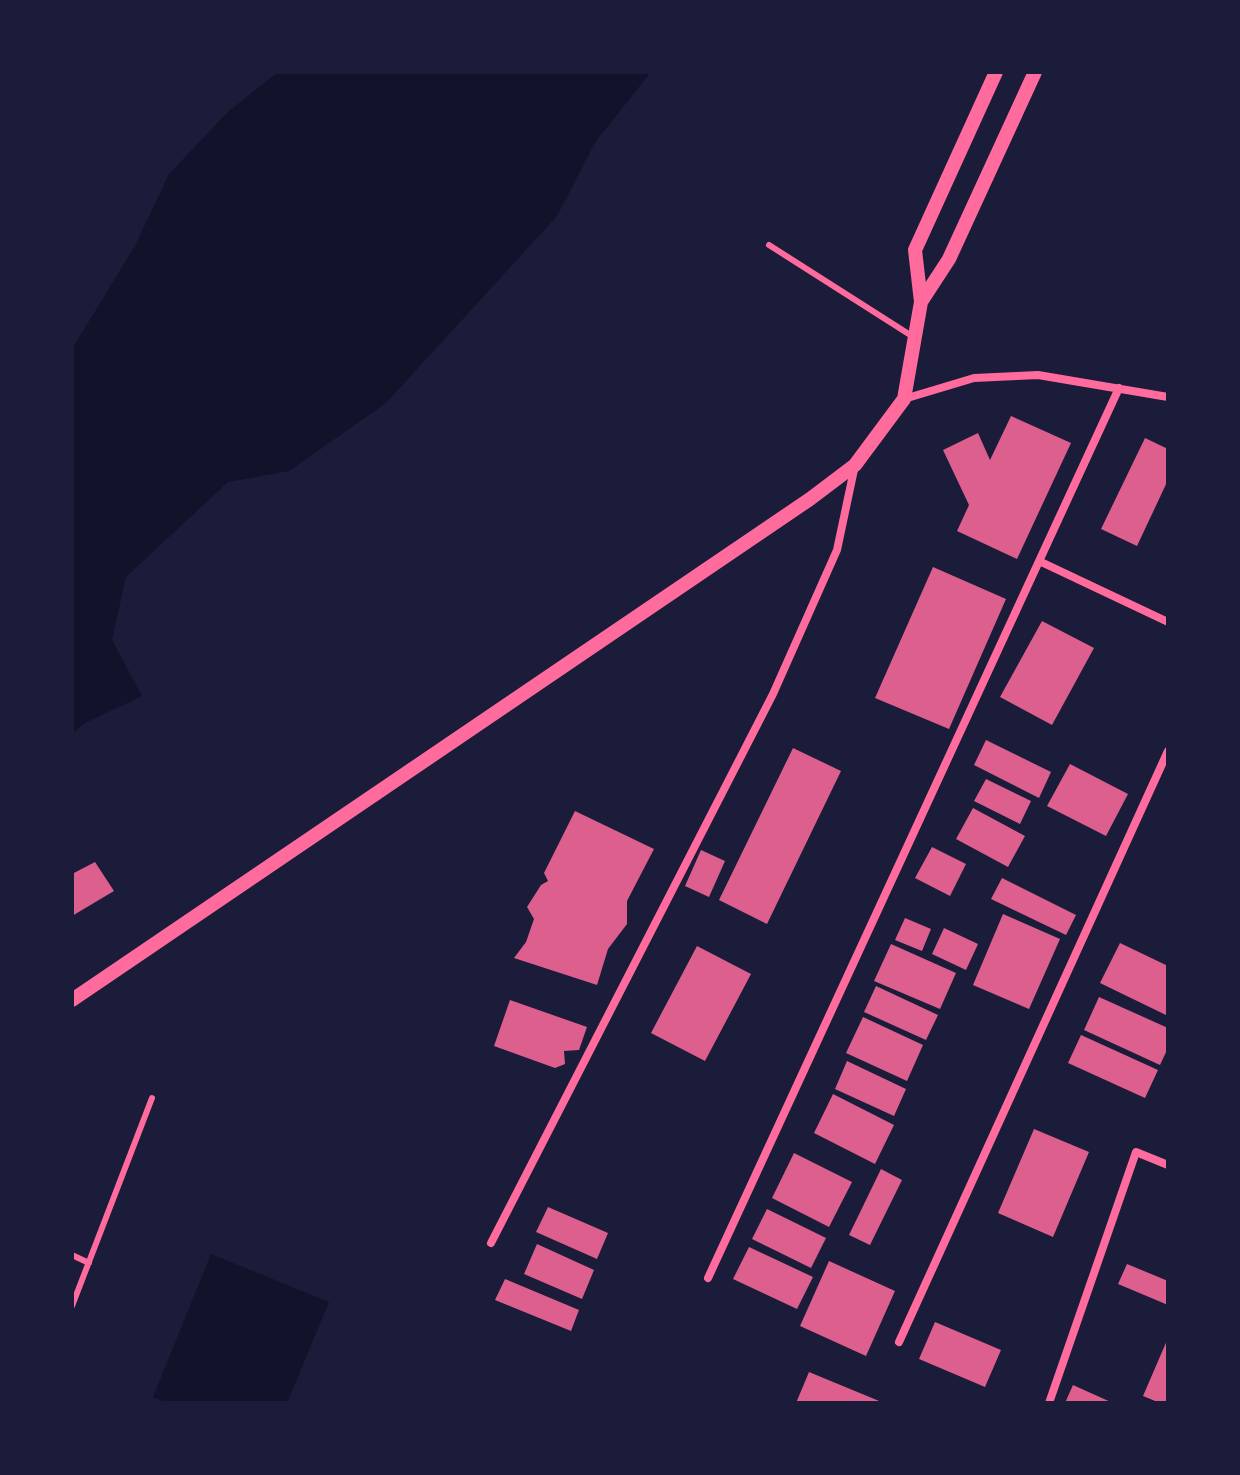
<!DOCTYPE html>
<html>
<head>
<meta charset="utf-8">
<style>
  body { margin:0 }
  #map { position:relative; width:1240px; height:1475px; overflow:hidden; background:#1b1b3a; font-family:"PT Sans Narrow",sans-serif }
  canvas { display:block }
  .frame { position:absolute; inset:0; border:74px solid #1b1b3a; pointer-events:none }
</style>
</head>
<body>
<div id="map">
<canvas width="1240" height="1475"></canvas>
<div class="frame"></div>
</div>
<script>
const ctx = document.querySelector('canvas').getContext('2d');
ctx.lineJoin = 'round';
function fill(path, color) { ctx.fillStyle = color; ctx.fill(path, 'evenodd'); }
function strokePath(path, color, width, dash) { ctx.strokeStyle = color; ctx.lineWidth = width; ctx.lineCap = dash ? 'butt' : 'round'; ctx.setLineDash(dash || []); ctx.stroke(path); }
fill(new Path2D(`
  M 278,72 L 651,72 L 596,141 L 557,216 L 386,403 L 289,471 L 228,482 L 126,577 L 112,640 L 142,696 L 85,723 L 72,734 L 72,349 L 135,246 L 169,174 L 229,111 Z
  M 211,1254 L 329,1302 L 287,1403 L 168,1403 L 153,1397 Z`), '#12122b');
fill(new Path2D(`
  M 1011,416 L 1071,443 L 1017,559 L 957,531 L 969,505 L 943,450 L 978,433 L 990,460 Z
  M 1145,438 L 1168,449 L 1168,480 L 1137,546 L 1101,529 Z
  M 933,567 L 1006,599 L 949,729 L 875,698 Z
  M 1042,621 L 1094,648 L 1052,725 L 1000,697 Z
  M 986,740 L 1051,772 L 1039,798 L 974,765 Z
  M 793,748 L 841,771 L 767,924 L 719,900 Z
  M 1070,764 L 1128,794 L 1106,836 L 1047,806 Z
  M 986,779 L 1031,801 L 1020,824 L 974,801 Z
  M 973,808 L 1025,836 L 1008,867 L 956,839 Z
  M 575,811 L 654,849 L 627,901 L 627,924 L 608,949 L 597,985 L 514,958 L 526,942 L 534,919 L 527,907 L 541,885 L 548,881 L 544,873 Z
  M 932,847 L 966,864 L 950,896 L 915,878 Z
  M 701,850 L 725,861 L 709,897 L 685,886 Z
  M 95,862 L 114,891 L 72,916 L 72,874 Z
  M 1002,878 L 1076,915 L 1066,935 L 991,899 Z
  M 1003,914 L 1060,939 L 1029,1009 L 973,985 Z
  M 905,918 L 931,929 L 922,951 L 895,940 Z
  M 944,928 L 978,944 L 966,970 L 932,954 Z
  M 1120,943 L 1168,966 L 1168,1016 L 1100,983 Z
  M 891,944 L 956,973 L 940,1009 L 874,981 Z
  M 697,946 L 751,974 L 705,1061 L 651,1033 Z
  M 876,986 L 938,1015 L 926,1040 L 864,1012 Z
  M 1099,997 L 1168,1028 L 1168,1048 L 1160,1065 L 1084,1030 Z
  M 510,1000 L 587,1027 L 579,1050 L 564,1051 L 565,1064 L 555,1068 L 494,1046 Z
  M 863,1017 L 923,1045 L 907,1081 L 846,1053 Z
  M 1081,1035 L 1158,1070 L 1145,1098 L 1068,1063 Z
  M 847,1061 L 906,1089 L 894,1116 L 835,1089 Z
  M 833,1094 L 894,1125 L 875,1164 L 814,1133 Z
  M 1034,1129 L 1089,1152 L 1053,1237 L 998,1213 Z
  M 794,1153 L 852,1182 L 829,1227 L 772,1198 Z
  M 881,1169 L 902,1180 L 870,1245 L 849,1235 Z
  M 548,1207 L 608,1233 L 597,1259 L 536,1232 Z
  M 767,1209 L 826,1238 L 811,1268 L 752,1239 Z
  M 537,1244 L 594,1270 L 582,1299 L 524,1274 Z
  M 749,1247 L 813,1277 L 797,1309 L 733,1279 Z
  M 829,1261 L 895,1291 L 866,1356 L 800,1326 Z
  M 1127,1264 L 1168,1281 L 1168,1305 L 1118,1284 Z
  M 505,1279 L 579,1310 L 571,1331 L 495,1300 Z
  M 935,1322 L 1001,1350 L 985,1387 L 919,1359 Z
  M 1168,1338 L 1168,1403 L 1160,1403 L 1143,1396 Z
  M 809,1372 L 884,1403 L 796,1403 Z
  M 1073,1385 L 1113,1403 L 1065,1403 Z`), '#dd5f8e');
strokePath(new Path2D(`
  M 769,245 L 915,338
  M 72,1255 L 89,1263
  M 72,1306 L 152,1098`), '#ff6b9d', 6);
strokePath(new Path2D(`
  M 904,399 L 974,378 L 1038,375 L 1168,397
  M 1039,561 L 1168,622
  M 491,1243 L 773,694 L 837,550 L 855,465
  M 708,1278 L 1119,388
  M 899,1342 L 1168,751
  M 1049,1403 L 1136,1152 L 1168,1165`), '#ff6b9d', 8);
strokePath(new Path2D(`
  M 921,302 L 949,259 L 1035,72
  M 72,1000 L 810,499 L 855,465 L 904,399 L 921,302 L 915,250 L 996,72`), '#ff6b9d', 14);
</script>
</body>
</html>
